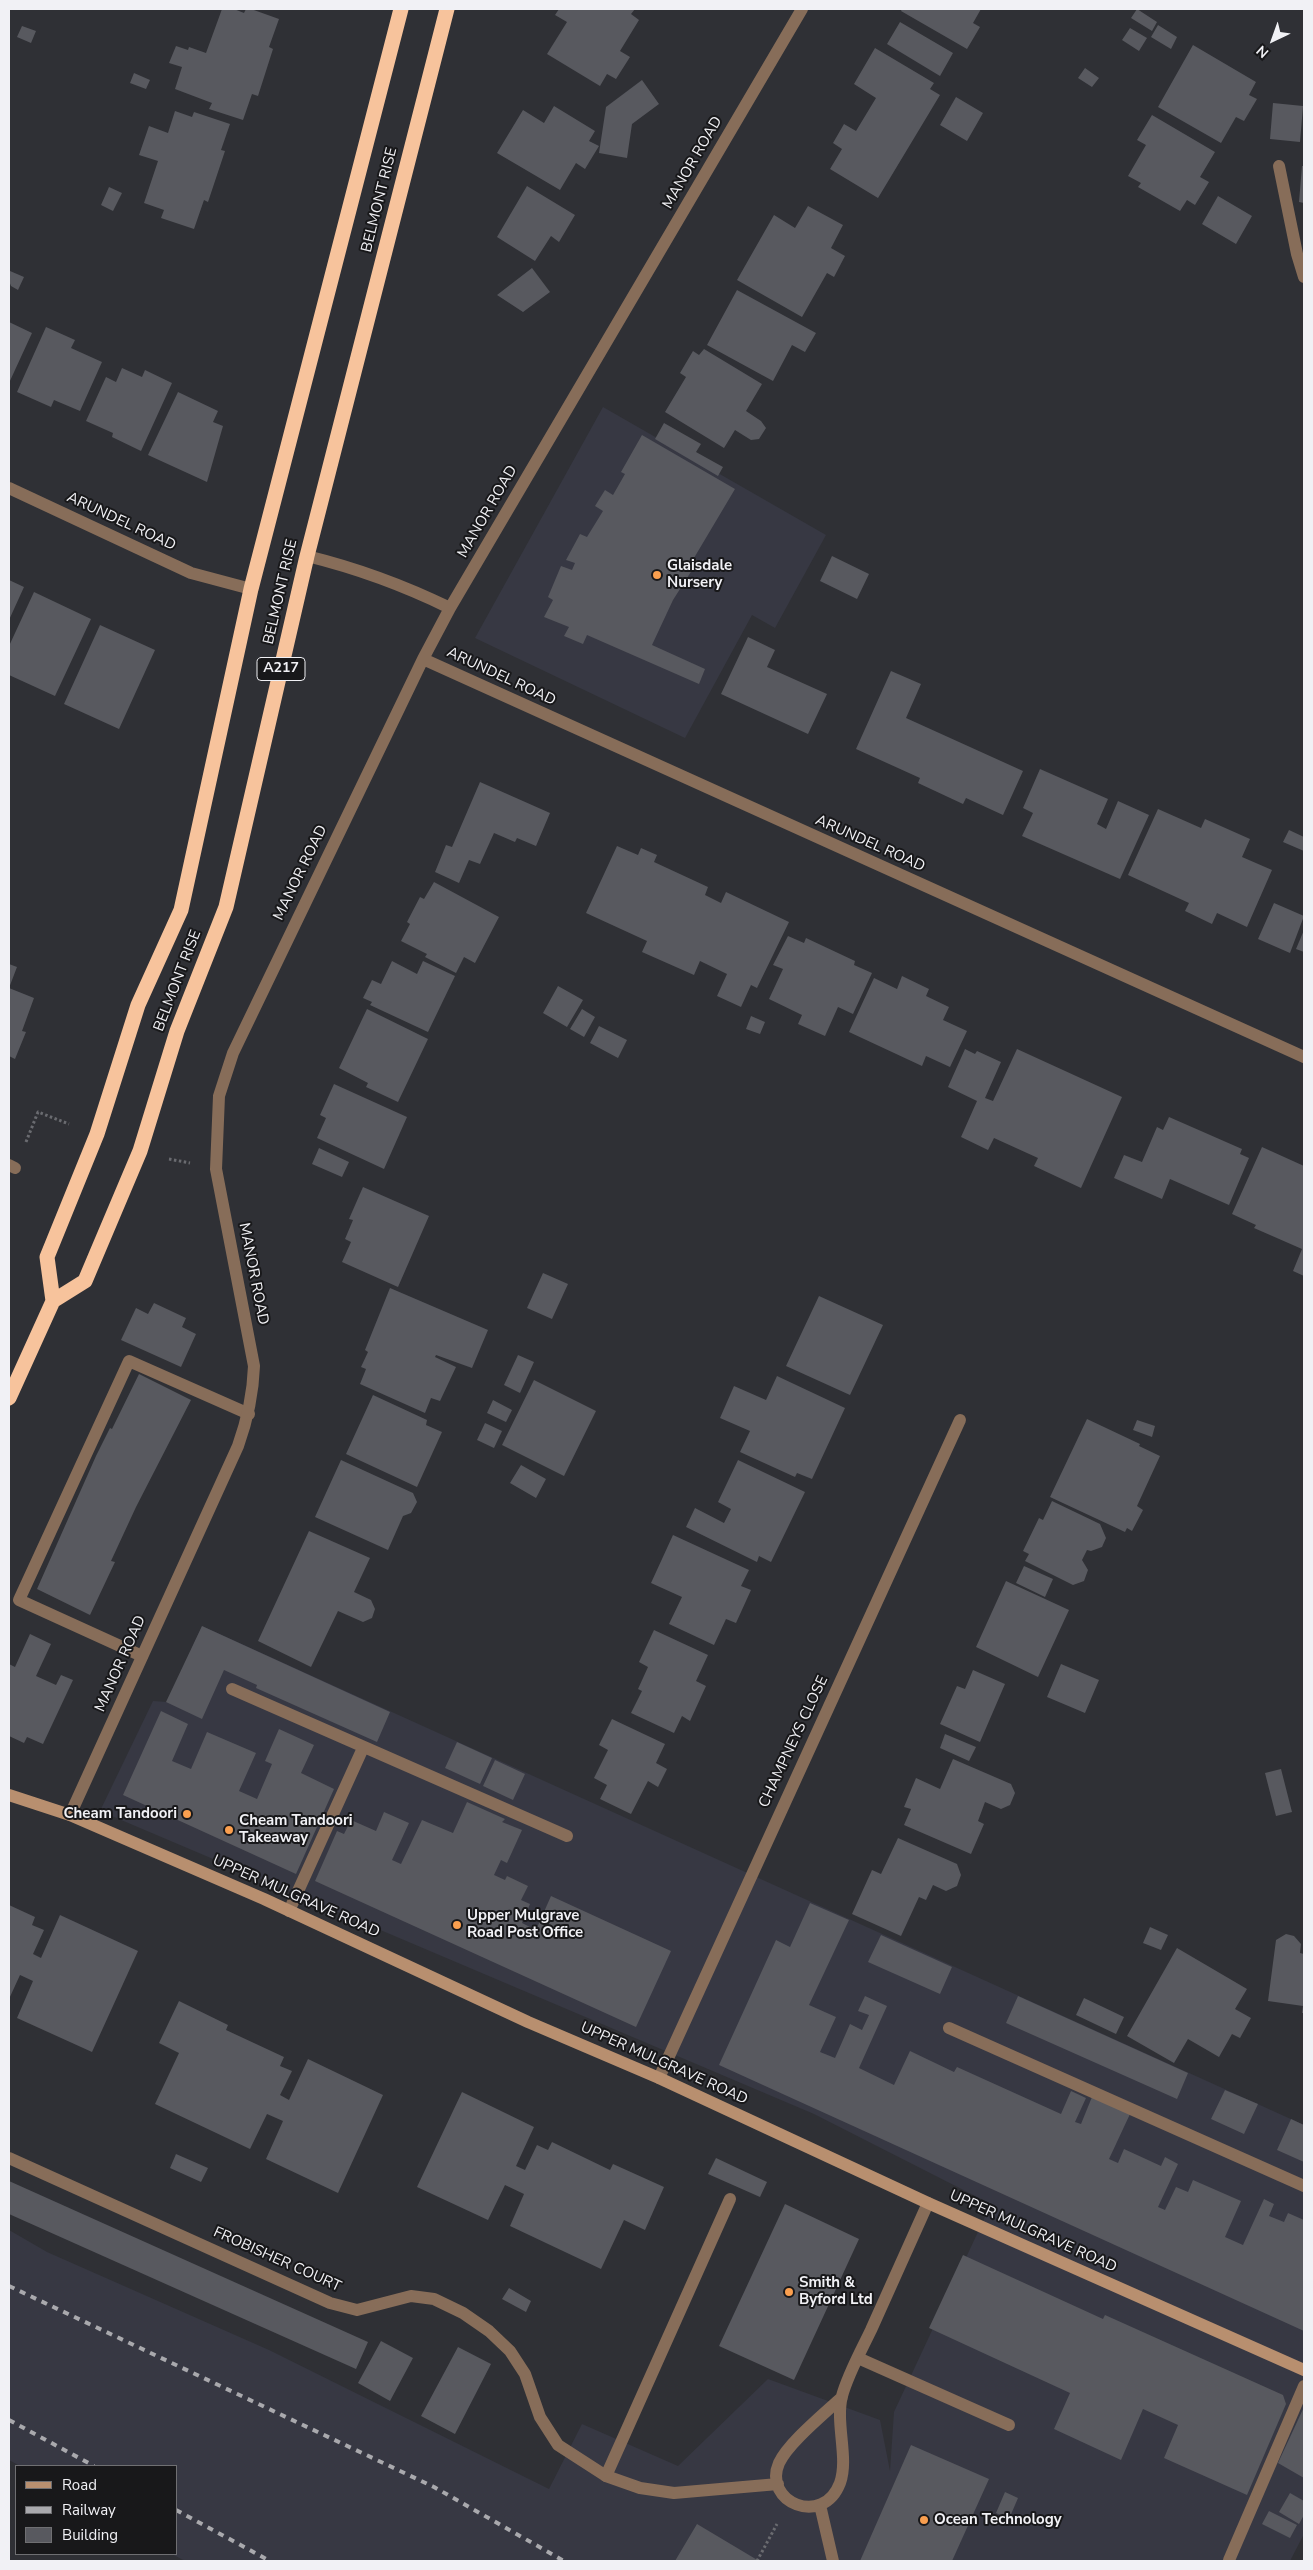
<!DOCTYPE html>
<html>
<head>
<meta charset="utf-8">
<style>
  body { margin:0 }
  #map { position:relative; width:1313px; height:2570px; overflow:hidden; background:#2f3035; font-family:"Nunito Sans",sans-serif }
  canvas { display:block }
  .frame { position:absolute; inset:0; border:10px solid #f1f1f5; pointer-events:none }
  .legend { position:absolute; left:15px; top:2465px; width:162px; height:90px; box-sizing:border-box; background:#18181a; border:1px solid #6f6f72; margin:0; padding:6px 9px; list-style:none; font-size:15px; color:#f1f1f5 }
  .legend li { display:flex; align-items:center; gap:10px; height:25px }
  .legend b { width:25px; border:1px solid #6f6f72 }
  .north { position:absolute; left:1248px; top:15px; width:50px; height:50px; -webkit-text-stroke:4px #18181a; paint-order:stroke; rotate:222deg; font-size:14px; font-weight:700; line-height:20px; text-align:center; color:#f1f1f5 }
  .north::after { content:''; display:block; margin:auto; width:18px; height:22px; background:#f1f1f5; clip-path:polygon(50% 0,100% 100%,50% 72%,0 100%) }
</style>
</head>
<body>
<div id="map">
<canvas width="1313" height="2570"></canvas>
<div class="frame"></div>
<ul class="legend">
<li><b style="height:6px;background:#b88f6f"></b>Road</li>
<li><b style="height:6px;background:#a9a9ad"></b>Railway</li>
<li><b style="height:14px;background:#58595f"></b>Building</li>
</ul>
<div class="north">N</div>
</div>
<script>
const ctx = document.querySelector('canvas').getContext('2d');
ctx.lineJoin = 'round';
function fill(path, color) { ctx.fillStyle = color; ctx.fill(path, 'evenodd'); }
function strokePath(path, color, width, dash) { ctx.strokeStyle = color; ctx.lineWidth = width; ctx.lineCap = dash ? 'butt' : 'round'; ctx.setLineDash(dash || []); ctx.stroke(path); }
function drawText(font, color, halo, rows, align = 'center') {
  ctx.font = font + ' "Nunito Sans",sans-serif'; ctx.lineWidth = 4; ctx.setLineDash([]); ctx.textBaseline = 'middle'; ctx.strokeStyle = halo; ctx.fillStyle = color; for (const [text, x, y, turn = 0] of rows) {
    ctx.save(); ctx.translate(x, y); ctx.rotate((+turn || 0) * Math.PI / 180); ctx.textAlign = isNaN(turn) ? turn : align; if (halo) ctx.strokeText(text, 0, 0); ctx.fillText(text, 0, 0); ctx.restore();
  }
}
fill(new Path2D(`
  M 603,407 L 826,535 L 775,628 L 752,615 L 685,738 L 475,638 Z
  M 202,1626 L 1304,2125 L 1304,2534 L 1290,2561 L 185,2561 L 172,2554 L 176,2554 L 176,2466 L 20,2466 L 9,2460 L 9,2230 L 47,2252 L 269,2350 L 549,2489 L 582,2424 L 678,2466 L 768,2379 L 880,2420 L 890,2471 L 894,2412 L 991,2204 L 814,2114 L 100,1811 L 153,1701 L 167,1702 Z`), '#373843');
fill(new Path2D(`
  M 222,9 L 234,9 L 244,13 L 246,9 L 251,9 L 279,19 L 269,47 L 273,49 L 258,96 L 252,94 L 243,120 L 209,109 L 212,103 L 175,89 L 182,67 L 169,63 L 176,46 L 188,50 L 189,47 L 206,53 Z
  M 559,9 L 635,9 L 631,14 L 639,20 L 620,51 L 630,57 L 616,79 L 607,74 L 600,86 L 547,54 L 567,22 L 555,15 Z
  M 902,9 L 981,9 L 973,23 L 980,27 L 967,49 L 901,11 Z
  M 1137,9 L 1157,22 L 1152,31 L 1131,18 Z
  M 900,22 L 953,53 L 940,76 L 887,44 Z
  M 1158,25 L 1177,37 L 1171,49 L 1151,37 Z
  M 22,26 L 36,31 L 31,43 L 17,37 Z
  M 1130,28 L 1147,38 L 1139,51 L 1122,40 Z
  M 1193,45 L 1256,82 L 1249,95 L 1257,99 L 1244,121 L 1236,117 L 1221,143 L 1158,107 Z
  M 875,48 L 934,83 L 930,89 L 940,95 L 878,198 L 830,169 L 842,149 L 833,143 L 844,124 L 856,131 L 876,98 L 854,84 Z
  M 1085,68 L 1099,78 L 1092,87 L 1078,78 Z
  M 134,73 L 150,80 L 146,89 L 130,83 Z
  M 642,80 L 659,104 L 632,124 L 627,158 L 599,153 L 606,107 Z
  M 956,97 L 983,113 L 967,141 L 940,125 Z
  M 1273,103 L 1303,106 L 1300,142 L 1270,139 Z
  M 554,106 L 595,131 L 589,141 L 599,146 L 585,169 L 576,163 L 560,190 L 497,153 L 523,110 L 544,123 Z
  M 175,111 L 192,117 L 194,112 L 230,124 L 221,150 L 225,151 L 208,202 L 204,200 L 194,229 L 161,218 L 164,210 L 144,203 L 158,161 L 139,155 L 149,126 L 168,133 Z
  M 1152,115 L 1215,152 L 1200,177 L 1209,182 L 1195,205 L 1187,200 L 1180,211 L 1138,187 L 1141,183 L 1128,176 L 1146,145 L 1137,140 Z
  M 1302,166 L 1304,166 L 1304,203 L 1299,202 Z
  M 527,186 L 575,215 L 559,242 L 551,236 L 535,261 L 497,237 Z
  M 109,187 L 122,193 L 113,211 L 101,205 Z
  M 1218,196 L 1252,216 L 1236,244 L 1202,224 Z
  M 808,206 L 843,225 L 831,248 L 845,256 L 834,277 L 827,273 L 802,317 L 737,280 L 774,215 L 795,228 Z
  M 532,268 L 550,292 L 523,312 L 497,295 Z
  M 10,271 L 24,277 L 18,290 L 11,286 L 9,281 Z
  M 737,290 L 816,333 L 805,352 L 792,345 L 773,381 L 707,345 Z
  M 9,322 L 32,333 L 9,383 Z
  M 46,327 L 75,340 L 71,348 L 102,362 L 80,411 L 54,400 L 51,407 L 17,392 Z
  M 704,349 L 762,384 L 746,411 L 761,421 L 766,428 L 759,439 L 751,440 L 735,430 L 724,448 L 665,412 L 686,377 L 680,373 L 693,351 L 699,355 Z
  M 122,368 L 142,377 L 145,370 L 172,383 L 141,451 L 112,437 L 113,433 L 86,421 L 106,377 L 116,382 Z
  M 178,392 L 218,411 L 213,422 L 223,426 L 207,482 L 148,455 Z
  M 664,423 L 701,444 L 696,452 L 723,467 L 718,476 L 655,439 Z
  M 642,435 L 735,489 L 691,563 L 694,567 L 673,600 L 652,645 L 705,669 L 699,684 L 587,635 L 583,644 L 564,636 L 569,627 L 544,617 L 553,600 L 548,597 L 561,566 L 572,570 L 575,563 L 566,560 L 580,534 L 587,537 L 603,511 L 595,506 L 605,490 L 613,495 L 625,474 L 621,472 Z
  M 832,556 L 869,574 L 857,599 L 820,581 Z
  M 9,580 L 24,587 L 9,620 Z
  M 34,592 L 91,619 L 55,696 L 9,675 L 9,646 Z
  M 100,625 L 155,650 L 119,729 L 64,704 Z
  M 748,637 L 775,650 L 767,667 L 827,694 L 808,734 L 721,694 Z
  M 891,671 L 921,684 L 906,718 L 1023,771 L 1003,815 L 966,798 L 963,804 L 918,783 L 920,778 L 856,749 Z
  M 1040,769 L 1108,799 L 1097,824 L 1106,829 L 1118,801 L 1149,815 L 1120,879 L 1022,836 L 1033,813 L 1023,808 Z
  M 480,782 L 550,813 L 536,846 L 517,838 L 515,842 L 494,833 L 480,864 L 469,860 L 459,883 L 435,872 L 446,845 L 452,847 Z
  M 1158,809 L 1201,828 L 1205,819 L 1250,839 L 1242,857 L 1272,870 L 1247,927 L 1217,913 L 1212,924 L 1185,911 L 1189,903 L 1128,875 Z
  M 1289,830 L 1304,837 L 1304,851 L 1283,842 Z
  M 617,846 L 638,855 L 641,848 L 657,855 L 654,862 L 708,887 L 705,895 L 721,903 L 726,892 L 789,922 L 757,988 L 751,985 L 741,1007 L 717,996 L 727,974 L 700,961 L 694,975 L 642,952 L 647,941 L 586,913 Z
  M 434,882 L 499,917 L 475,963 L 464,957 L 456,973 L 425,957 L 427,954 L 401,941 L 410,924 L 407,922 L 420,897 L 424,899 Z
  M 1274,903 L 1304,916 L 1290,953 L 1258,939 Z
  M 1304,930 L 1304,952 L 1296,949 Z
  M 788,936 L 804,943 L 806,938 L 855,961 L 854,965 L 872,973 L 853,1014 L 838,1007 L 825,1036 L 798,1024 L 802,1015 L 769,999 L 783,969 L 773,965 Z
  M 392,961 L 417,974 L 423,961 L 455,976 L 428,1032 L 370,1005 L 372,1002 L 363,998 L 372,980 L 381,984 Z
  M 9,964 L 17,967 L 9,988 Z
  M 902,976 L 929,989 L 926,996 L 949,1007 L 943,1020 L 967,1031 L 950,1067 L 926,1056 L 922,1066 L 849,1032 L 874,978 L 897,989 Z
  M 558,986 L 583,1000 L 567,1027 L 543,1013 Z
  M 9,988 L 34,998 L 22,1031 L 26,1032 L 15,1059 L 9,1056 Z
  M 367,1009 L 428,1039 L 398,1102 L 366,1087 L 368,1083 L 339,1068 Z
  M 582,1009 L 595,1017 L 584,1037 L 570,1029 Z
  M 751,1016 L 765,1022 L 760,1034 L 746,1029 Z
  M 599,1026 L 627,1040 L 618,1058 L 590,1043 Z
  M 965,1049 L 975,1054 L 977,1051 L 1001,1062 L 985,1098 L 993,1101 L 1017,1049 L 1122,1097 L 1081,1188 L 1034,1166 L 1038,1158 L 994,1138 L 988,1150 L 961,1137 L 977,1101 L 948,1087 Z
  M 334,1084 L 407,1117 L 384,1169 L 317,1138 L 326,1118 L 320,1115 Z
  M 1169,1117 L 1242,1149 L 1240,1154 L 1249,1158 L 1229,1205 L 1170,1179 L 1162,1199 L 1114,1178 L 1124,1155 L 1142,1162 L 1157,1127 L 1163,1130 Z
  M 1262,1147 L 1304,1166 L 1304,1276 L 1293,1271 L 1302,1249 L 1254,1228 L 1256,1225 L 1232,1214 Z
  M 319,1148 L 349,1162 L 342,1177 L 312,1164 Z
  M 363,1187 L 429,1216 L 398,1287 L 342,1262 L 351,1242 L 345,1239 L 353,1220 L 349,1219 Z
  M 543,1273 L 568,1284 L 552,1319 L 527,1308 Z
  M 390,1288 L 488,1330 L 472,1368 L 436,1355 L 435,1357 L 456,1367 L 440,1401 L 431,1398 L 425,1413 L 360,1384 L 366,1369 L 361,1367 L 368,1352 L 365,1350 Z
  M 819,1296 L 883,1325 L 850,1395 L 786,1366 Z
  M 154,1303 L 186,1318 L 182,1327 L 196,1334 L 181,1367 L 121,1340 L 136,1308 L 148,1314 Z
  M 518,1355 L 534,1362 L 520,1393 L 504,1385 Z
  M 139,1374 L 191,1400 L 136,1507 L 111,1561 L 115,1562 L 90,1615 L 37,1589 L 96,1456 L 110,1428 L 112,1429 Z
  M 777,1376 L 845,1408 L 812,1479 L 797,1473 L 795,1477 L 740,1452 L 750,1431 L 720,1418 L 734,1386 L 766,1400 Z
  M 534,1380 L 596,1411 L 564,1476 L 502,1445 Z
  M 373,1395 L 427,1420 L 426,1425 L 442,1432 L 417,1487 L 346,1454 Z
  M 493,1400 L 512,1410 L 506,1422 L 487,1413 Z
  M 1087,1419 L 1140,1444 L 1139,1446 L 1160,1456 L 1137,1506 L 1143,1510 L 1132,1531 L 1127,1528 L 1125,1532 L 1050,1497 Z
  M 1137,1420 L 1155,1426 L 1152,1437 L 1133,1430 Z
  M 485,1423 L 502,1431 L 494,1448 L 477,1440 Z
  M 341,1460 L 413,1493 L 417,1502 L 411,1513 L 403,1516 L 388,1550 L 315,1517 Z
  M 738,1460 L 805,1492 L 771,1562 L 759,1556 L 757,1562 L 686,1527 L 695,1508 L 724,1523 L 731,1509 L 718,1502 Z
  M 521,1465 L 546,1479 L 536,1498 L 510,1483 Z
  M 1052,1501 L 1100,1524 L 1106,1538 L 1102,1547 L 1091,1551 L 1087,1550 L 1082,1560 L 1088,1570 L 1084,1581 L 1073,1585 L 1025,1561 L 1029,1554 L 1023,1551 L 1039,1518 L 1043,1520 Z
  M 309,1531 L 370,1558 L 354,1592 L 371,1600 L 375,1609 L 372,1618 L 363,1622 L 338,1611 L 311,1667 L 258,1641 Z
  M 673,1535 L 749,1570 L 741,1586 L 751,1590 L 736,1623 L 726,1619 L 714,1645 L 669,1624 L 682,1597 L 651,1583 Z
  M 1024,1566 L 1053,1579 L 1045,1597 L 1016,1583 Z
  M 1006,1581 L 1069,1610 L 1038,1677 L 976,1647 Z
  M 202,1626 L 390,1712 L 377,1742 L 256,1688 L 257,1685 L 224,1670 L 202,1719 L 166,1702 Z
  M 654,1630 L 708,1655 L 696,1681 L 706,1686 L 690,1721 L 682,1716 L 674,1733 L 631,1713 L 642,1691 L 638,1689 L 648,1667 L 639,1662 Z
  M 30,1634 L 51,1644 L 36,1676 L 56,1685 L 61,1675 L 73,1680 L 43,1744 L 27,1737 L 24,1743 L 9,1736 L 9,1664 L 15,1667 Z
  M 1061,1664 L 1099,1680 L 1085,1713 L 1047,1697 Z
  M 973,1670 L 1005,1684 L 980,1742 L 940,1724 L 957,1686 L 965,1689 Z
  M 161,1711 L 188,1724 L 172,1761 L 191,1769 L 207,1732 L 256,1753 L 239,1791 L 257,1799 L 272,1764 L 265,1761 L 279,1729 L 314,1745 L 301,1773 L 334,1789 L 296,1874 L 123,1795 Z
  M 612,1719 L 665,1744 L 656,1763 L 667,1769 L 658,1787 L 648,1781 L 631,1814 L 600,1799 L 607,1785 L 594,1778 L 608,1750 L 599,1745 Z
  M 945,1734 L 976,1747 L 969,1761 L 940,1748 Z
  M 457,1742 L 492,1758 L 480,1784 L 445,1768 Z
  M 953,1759 L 1011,1784 L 1015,1793 L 1010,1805 L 1001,1809 L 985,1802 L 978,1821 L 984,1824 L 971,1854 L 904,1825 L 911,1809 L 904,1807 L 916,1778 L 940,1789 Z
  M 495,1760 L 525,1774 L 513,1800 L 483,1786 Z
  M 1281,1769 L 1292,1812 L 1276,1816 L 1265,1773 Z
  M 467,1802 L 505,1819 L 502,1822 L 522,1830 L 507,1863 L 501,1860 L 494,1875 L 505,1880 L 507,1876 L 528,1886 L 521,1900 L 530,1904 L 522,1923 L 536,1930 L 551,1896 L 671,1951 L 636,2027 L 315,1881 L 337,1831 L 344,1834 L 351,1820 L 376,1831 L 384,1812 L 409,1823 L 392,1860 L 401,1864 L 422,1820 L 453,1833 Z
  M 898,1838 L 957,1864 L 961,1875 L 957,1886 L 946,1891 L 933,1885 L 926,1900 L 919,1897 L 901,1936 L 852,1914 L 872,1870 L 881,1874 Z
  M 810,1903 L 849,1920 L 809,2005 L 836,2017 L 820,2052 L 835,2058 L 850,2024 L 862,2030 L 869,2015 L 858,2011 L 865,1996 L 887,2006 L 859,2068 L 894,2085 L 910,2051 L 954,2072 L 957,2067 L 1061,2114 L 1071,2091 L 1086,2098 L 1075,2122 L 1081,2124 L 1092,2097 L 1130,2114 L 1109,2159 L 1118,2163 L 1124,2149 L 1161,2166 L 1165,2157 L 1178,2164 L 1158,2207 L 1165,2210 L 1176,2187 L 1188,2192 L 1193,2180 L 1241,2201 L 1225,2237 L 1243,2245 L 1264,2199 L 1274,2204 L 1269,2216 L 1284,2222 L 1288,2213 L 1304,2220 L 1304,2331 L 719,2065 L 776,1940 L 790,1947 Z
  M 9,1905 L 35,1917 L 32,1925 L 44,1930 L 33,1954 L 41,1958 L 60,1915 L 138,1951 L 92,2052 L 17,2018 L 33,1981 L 20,1975 L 9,1999 Z
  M 1150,1927 L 1168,1935 L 1161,1950 L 1143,1943 Z
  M 1286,1934 L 1294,1936 L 1301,1944 L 1300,1953 L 1304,1954 L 1304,2013 L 1302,2013 L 1303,2006 L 1268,2001 L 1276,1940 Z
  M 881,1935 L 952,1967 L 940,1994 L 868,1962 Z
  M 1177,1948 L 1247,1989 L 1235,2009 L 1251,2018 L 1240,2038 L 1232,2034 L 1219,2057 L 1188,2039 L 1174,2063 L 1127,2036 Z
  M 1018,1996 L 1188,2073 L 1177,2099 L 1006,2023 Z
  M 1084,1998 L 1124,2017 L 1116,2034 L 1076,2015 Z
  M 179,2001 L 228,2025 L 226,2030 L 284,2057 L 280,2066 L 292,2071 L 280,2095 L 289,2100 L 308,2059 L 383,2095 L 338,2193 L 266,2159 L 283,2121 L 267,2114 L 250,2149 L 155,2104 L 179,2053 L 159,2043 Z
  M 1225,2090 L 1258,2104 L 1244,2134 L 1211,2119 Z
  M 462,2092 L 534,2127 L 516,2166 L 525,2170 L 537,2145 L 548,2150 L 552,2142 L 610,2170 L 613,2164 L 664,2187 L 645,2230 L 624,2220 L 601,2269 L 510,2226 L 524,2194 L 505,2185 L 488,2220 L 417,2187 Z
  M 1291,2119 L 1304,2125 L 1304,2162 L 1277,2150 Z
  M 176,2154 L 208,2168 L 201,2182 L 170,2168 Z
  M 716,2158 L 767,2182 L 760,2197 L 708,2174 Z
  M 9,2181 L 368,2342 L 356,2369 L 9,2214 Z
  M 785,2204 L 859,2239 L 794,2380 L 719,2346 Z
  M 963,2255 L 1103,2319 L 1105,2315 L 1283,2395 L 1286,2404 L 1247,2495 L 1164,2458 L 1178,2425 L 1143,2409 L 1121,2460 L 1054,2429 L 1070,2393 L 929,2328 Z
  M 509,2288 L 531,2301 L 526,2312 L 502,2299 Z
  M 381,2341 L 413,2358 L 390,2401 L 358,2383 Z
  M 458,2347 L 491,2364 L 455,2434 L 421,2416 Z
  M 1304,2407 L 1304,2478 L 1278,2463 Z
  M 911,2445 L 989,2479 L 952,2561 L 860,2561 Z
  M 1005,2492 L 1018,2498 L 1009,2519 L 996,2513 Z
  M 1290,2493 L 1304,2501 L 1304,2515 L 1299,2524 L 1279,2512 Z
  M 1269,2511 L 1297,2525 L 1290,2538 L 1262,2524 Z
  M 697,2524 L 759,2561 L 675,2561 Z`), '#58595f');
strokePath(new Path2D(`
  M 26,1142 L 38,1112 L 69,1124
  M 169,1159 L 190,1163
  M 757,2561 L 777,2524`), '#6a6b70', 3, [2.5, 2.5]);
strokePath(new Path2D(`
  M 142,1656 L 19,1600 L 129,1361 L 249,1414
  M 232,1689 L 567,1836
  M 289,1911 L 363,1748
  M 949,2028 L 1304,2186
  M 858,2358 L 1009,2425
  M 606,2476 L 730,2199
  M 1229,2560 L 1304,2386`), '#876d59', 12);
strokePath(new Path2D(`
  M 1279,166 L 1297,254 L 1304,277
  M 9,488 L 191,573 L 251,589
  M 307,556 C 356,568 405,586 450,608
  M 423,659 L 1304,1057
  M 9,1165 L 15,1168
  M 70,1815 L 238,1446 C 248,1418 253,1395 254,1366 L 216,1169 L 219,1096 L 233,1053 L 423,659 L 450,608 L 802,9
  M 659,2078 L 960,1420
  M 9,2158 L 330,2303 L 357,2310 L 411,2296 L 434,2299 L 463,2313 L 489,2331 L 510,2351 L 525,2374 L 540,2417 L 558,2445 L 606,2476 L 640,2488 L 674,2493 L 778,2484
  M 842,2397 C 825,2413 788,2443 779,2463 C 762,2502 823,2528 840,2483 C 849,2458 835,2423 842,2396 C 848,2374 861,2351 871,2330 C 890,2288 909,2245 928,2203
  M 820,2505 L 833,2561`), '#876d59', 12);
strokePath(new Path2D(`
  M 9,1795 L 70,1815 L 264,1899 L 528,2022 L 659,2078 L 928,2203 L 1304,2370`), '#b88f6f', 12);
strokePath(new Path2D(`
  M 53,1301 L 85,1281 L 140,1151 L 177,1031 L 226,907 L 307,556 L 447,9
  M 9,1398 L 53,1301 L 47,1257 L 97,1134 L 138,1005 L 181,910 L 251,589 L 401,9`), '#f7c39c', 15);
strokePath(new Path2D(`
  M 9,2286 L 434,2487 L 564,2561
  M 9,2420 L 94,2466
  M 176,2510 L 270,2561`), '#a9a9ad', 4, [6, 6]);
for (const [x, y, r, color] of [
  [657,575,5,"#fa9f4f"],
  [187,1814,5,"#fa9f4f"],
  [229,1830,5,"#fa9f4f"],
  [457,1925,5,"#fa9f4f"],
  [789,2292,5,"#fa9f4f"],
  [924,2520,5,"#fa9f4f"]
]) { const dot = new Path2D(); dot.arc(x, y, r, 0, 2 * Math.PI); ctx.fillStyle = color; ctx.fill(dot); strokePath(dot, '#18181a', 2); }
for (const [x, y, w] of [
  [281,669,48]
]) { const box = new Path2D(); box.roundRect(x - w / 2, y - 11.5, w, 23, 4); ctx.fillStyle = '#18181a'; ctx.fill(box); strokePath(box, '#f1f1f5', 1); }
drawText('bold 14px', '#f1f1f5', null, [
  ["A217",281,669]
]);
drawText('15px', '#f1f1f5', '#18181a', [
  ["MANOR ROAD",693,163,-60],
  ["BELMONT RISE",380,200,-76],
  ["MANOR ROAD",488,512,-60],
  ["ARUNDEL ROAD",121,522,25],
  ["BELMONT RISE",281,592,-77],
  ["ARUNDEL ROAD",501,677,25],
  ["ARUNDEL ROAD",870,844,24],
  ["MANOR ROAD",301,873,-64],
  ["BELMONT RISE",178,981,-69],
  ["MANOR ROAD",253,1274,79],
  ["MANOR ROAD",121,1664,-66],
  ["CHAMPNEYS CLOSE",794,1742,-65],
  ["UPPER MULGRAVE ROAD",296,1897,24],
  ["UPPER MULGRAVE ROAD",664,2064,24],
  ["UPPER MULGRAVE ROAD",1033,2232,24],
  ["FROBISHER COURT",277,2260,24]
]);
drawText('bold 15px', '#f1f1f5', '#18181a', [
  ["Glaisdale",667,566],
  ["Nursery",667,583],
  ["Cheam Tandoori",177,1814,"right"],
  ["Cheam Tandoori",239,1821],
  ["Takeaway",239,1838],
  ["Upper Mulgrave",467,1916],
  ["Road Post Office",467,1933],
  ["Smith &",799,2283],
  ["Byford Ltd",799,2300],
  ["Ocean Technology",934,2520]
], 'left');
</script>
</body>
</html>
